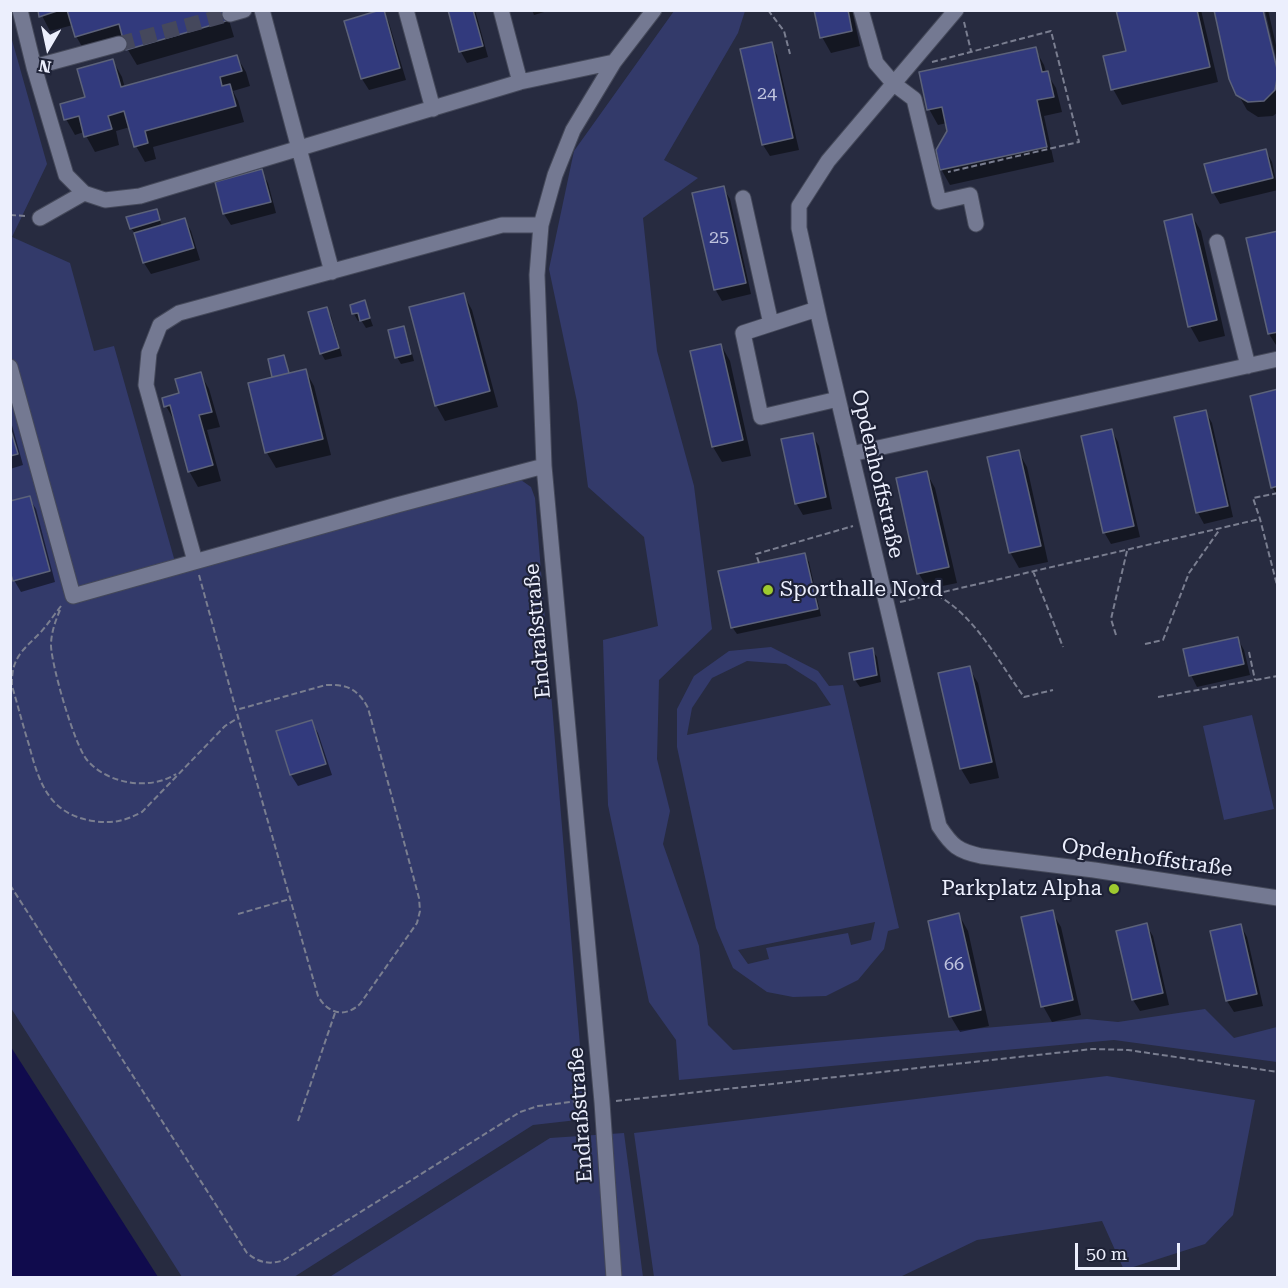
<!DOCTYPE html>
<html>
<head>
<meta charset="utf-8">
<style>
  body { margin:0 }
  #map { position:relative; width:1288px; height:1288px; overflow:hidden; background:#272b40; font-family:"Roboto Serif",serif }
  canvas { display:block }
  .frame { position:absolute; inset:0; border:12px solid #eceffd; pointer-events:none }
  .north { position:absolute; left:18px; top:18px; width:60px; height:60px; -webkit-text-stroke:4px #1e2236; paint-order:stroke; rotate:189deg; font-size:16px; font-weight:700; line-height:24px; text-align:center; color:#eceffd }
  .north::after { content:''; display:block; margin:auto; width:21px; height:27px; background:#eceffd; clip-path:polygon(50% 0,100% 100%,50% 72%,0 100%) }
  .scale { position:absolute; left:1075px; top:1243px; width:105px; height:27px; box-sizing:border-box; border:3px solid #eceffd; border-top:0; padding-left:8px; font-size:18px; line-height:21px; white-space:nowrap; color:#eceffd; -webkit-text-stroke:4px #1e2236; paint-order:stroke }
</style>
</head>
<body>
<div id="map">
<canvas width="1288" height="1288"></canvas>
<div class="frame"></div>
<div class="north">N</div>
<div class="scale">50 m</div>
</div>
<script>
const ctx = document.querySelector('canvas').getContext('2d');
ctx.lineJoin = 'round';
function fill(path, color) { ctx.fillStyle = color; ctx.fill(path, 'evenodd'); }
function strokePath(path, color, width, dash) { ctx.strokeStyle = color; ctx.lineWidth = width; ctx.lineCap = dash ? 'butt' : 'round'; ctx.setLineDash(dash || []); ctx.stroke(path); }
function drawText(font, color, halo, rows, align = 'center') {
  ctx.font = font + ' "Roboto Serif",serif'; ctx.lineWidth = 4.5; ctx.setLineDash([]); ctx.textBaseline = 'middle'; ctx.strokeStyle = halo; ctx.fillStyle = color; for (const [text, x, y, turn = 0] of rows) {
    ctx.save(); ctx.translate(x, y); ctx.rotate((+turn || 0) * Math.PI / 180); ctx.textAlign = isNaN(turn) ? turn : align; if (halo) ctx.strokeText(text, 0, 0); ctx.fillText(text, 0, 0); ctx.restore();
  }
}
fill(new Path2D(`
  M 674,11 L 745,11 L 738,33 L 664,160 L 698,178 L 643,218 L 657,351 L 694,486 L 712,629 L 659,680 L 657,759 L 670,811 L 663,844 L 699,946 L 708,1025 L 733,1050 L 1087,1019 L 1118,1022 L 1205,1009 L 1234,1038 L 1277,1027 L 1277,1062 L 1114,1040 L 679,1080 L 676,1040 L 649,1002 L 608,805 L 603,640 L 658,626 L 644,537 L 588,487 L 577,402 L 549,269 L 574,151 Z
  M 10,33 L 47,164 L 12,237 L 70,263 L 94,351 L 114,346 L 177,569 L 521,480 L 531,487 L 535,498 L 586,1119 L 533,1125 L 294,1277 L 182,1277 L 11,1008 Z
  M 771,647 L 818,671 L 829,686 L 843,685 L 899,928 L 888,931 L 884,949 L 858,980 L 826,996 L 793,997 L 767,992 L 733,968 L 716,928 L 677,747 L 677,709 L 694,676 L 729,651 ZM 747,661 L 786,664 L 816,683 L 831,705 L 687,735 L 692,708 L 712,678 ZM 875,922 L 871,940 L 851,945 L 848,933 L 766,948 L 769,959 L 748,964 L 738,950 Z
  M 1252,715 L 1274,809 L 1224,820 L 1203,726 Z
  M 1107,1076 L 1255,1100 L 1233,1215 L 1205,1244 L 1124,1270 L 1102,1221 L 977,1240 L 900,1277 L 654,1277 L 634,1133 Z
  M 624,1133 L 643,1277 L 328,1278 L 550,1138 Z`), '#333a6a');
fill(new Path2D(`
  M 11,1047 L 158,1277 L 11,1277 Z`), '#100b4d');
fill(new Path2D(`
  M 39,10 L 226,10 L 234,37 L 137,65 L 128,50 L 125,40 L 85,52 L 76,36 L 73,25 L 50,31 Z
  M 449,10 L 475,10 L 488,57 L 467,63 L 461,52 Z
  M 532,10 L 551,10 L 534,15 Z
  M 816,10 L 852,10 L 860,46 L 831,53 L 822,37 Z
  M 1118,10 L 1201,10 L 1218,82 L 1122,105 L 1113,89 L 1128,52 Z
  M 1262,10 L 1278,80 L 1278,112 L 1273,116 L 1258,117 L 1247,110 L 1238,94 Z
  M 1265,10 L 1268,10 L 1278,54 L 1278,66 Z
  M 383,11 L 389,23 L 406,80 L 369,90 L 362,79 L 346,22 Z
  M 771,44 L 777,55 L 799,150 L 770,156 L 763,145 L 742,50 Z
  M 1035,49 L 1044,65 L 1046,72 L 1056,88 L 1062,112 L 1044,116 L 1054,162 L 950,185 L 941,169 L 949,132 L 947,123 L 938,125 L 929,109 Z
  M 237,57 L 246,72 L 250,86 L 233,91 L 238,101 L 244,122 L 153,147 L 156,159 L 145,162 L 136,146 L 130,127 L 116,131 L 119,145 L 95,152 L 84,132 L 75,135 L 66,119 L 87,98 L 113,61 L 122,77 L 125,88 Z
  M 1266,151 L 1272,162 L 1278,190 L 1220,204 L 1213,192 Z
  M 261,171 L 268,183 L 276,213 L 231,225 L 224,214 L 216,183 Z
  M 723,188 L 730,199 L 751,294 L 722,301 L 715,289 Z
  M 156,210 L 162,226 L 185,220 L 191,231 L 200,260 L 151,274 L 144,263 L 136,235 L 131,228 Z
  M 1192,216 L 1201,231 L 1225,336 L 1199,342 L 1190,326 Z
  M 1278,234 L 1278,345 L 1276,345 L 1269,334 L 1248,239 Z
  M 464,295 L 472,310 L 498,407 L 445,421 L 436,405 Z
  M 364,302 L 373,326 L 366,328 L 361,320 L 358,321 L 354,314 Z
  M 326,309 L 331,316 L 342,356 L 325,360 L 321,353 Z
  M 403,328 L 407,335 L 414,361 L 401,364 L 397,357 Z
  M 721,345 L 730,361 L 751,456 L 722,462 L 713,447 Z
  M 283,357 L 290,374 L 305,370 L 314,386 L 331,455 L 276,468 L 267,453 L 250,384 L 274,378 L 270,360 Z
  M 200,373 L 209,389 L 220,427 L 207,430 L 221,481 L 198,487 L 189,471 L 175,422 L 166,406 L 181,394 Z
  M 1278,391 L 1278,496 L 1272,487 Z
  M 1205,411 L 1212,423 L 1233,517 L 1204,524 L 1198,513 L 1176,418 Z
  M 10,418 L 23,465 L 10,469 Z
  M 1112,431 L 1118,442 L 1140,537 L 1111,544 L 1104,532 Z
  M 812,435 L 819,446 L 832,509 L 803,515 L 796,503 Z
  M 1018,451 L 1027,467 L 1048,562 L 1019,568 L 1010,552 Z
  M 926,472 L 935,488 L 957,583 L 928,589 L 919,574 Z
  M 29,498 L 36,509 L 55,582 L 21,592 L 14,580 Z
  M 804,554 L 809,562 L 821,616 L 737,634 L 732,627 Z
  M 1238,639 L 1244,650 L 1250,675 L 1197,687 L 1191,675 Z
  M 872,650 L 877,657 L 881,682 L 860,687 L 855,680 L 851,654 Z
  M 969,668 L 978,683 L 999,778 L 970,784 L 961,769 L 940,674 Z
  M 311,721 L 318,733 L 332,775 L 298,786 L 291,775 Z
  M 1052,912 L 1061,927 L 1081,1015 L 1052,1022 L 1043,1006 Z
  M 959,915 L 968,931 L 989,1026 L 960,1032 L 951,1017 Z
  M 1146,925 L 1153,936 L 1169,1005 L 1140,1011 L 1133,1000 Z
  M 1241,926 L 1247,937 L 1263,1006 L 1234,1012 L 1227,1001 Z`), '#0007');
const building = new Path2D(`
  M 38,10 L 60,10 L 39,17 Z
  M 67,10 L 223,10 L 226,21 L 126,50 L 119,24 L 75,37 Z
  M 380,10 L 384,10 L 400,68 L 361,79 L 344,21 Z
  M 448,10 L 473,10 L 483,46 L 459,52 Z
  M 814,10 L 848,10 L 852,31 L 820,38 Z
  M 1116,10 L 1197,10 L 1210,67 L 1111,90 L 1103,56 L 1126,51 Z
  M 1214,10 L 1263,10 L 1278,73 L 1275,90 L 1264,101 L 1248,102 L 1236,95 L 1229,79 Z
  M 772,42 L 793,138 L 762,145 L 740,49 Z
  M 1036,47 L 1042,72 L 1048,71 L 1054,97 L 1037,100 L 1047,147 L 940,170 L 936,150 L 947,131 L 942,107 L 927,110 L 919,72 Z
  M 237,55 L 242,71 L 220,77 L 222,86 L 230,84 L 236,106 L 145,131 L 148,143 L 134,147 L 124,111 L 108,116 L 112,129 L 84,137 L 79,116 L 64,120 L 60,104 L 85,97 L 77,69 L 113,59 L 121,87 Z
  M 1266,149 L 1273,178 L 1212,193 L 1204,164 Z
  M 262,169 L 271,202 L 223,214 L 215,182 Z
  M 724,186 L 746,283 L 714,290 L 692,193 Z
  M 157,209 L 160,220 L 130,229 L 126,217 Z
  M 1192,214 L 1217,320 L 1188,327 L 1164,221 Z
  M 185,218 L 194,248 L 143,263 L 134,233 Z
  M 1278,231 L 1278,332 L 1268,334 L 1246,238 Z
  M 464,293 L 490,391 L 435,406 L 409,307 Z
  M 365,300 L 370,318 L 360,321 L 358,313 L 352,314 L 350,305 Z
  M 327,307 L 339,348 L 320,354 L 308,312 Z
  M 404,326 L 411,354 L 395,358 L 388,330 Z
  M 721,344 L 743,440 L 712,447 L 690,351 Z
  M 284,355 L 289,373 L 272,377 L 268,359 Z
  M 306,369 L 323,439 L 265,453 L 248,383 Z
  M 201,372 L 212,412 L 199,415 L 213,465 L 188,472 L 170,405 L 164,407 L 162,398 L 179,393 L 175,379 Z
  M 1278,389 L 1278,486 L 1271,488 L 1250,396 Z
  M 1206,410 L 1228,506 L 1196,513 L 1174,417 Z
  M 10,427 L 18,454 L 10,456 Z
  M 1112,429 L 1134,526 L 1103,533 L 1081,436 Z
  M 813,433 L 826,497 L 795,504 L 781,439 Z
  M 1019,450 L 1041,546 L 1009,553 L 987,457 Z
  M 927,471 L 949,567 L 917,574 L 896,478 Z
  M 30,496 L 50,571 L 13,581 L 10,572 L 10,501 Z
  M 805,553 L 818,609 L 731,628 L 718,571 Z
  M 1238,637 L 1244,664 L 1189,676 L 1183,649 Z
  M 873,648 L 877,675 L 854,680 L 849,653 Z
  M 970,666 L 992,762 L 960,769 L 938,673 Z
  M 312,720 L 326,764 L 290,775 L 276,731 Z
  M 1053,910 L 1073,1000 L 1041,1007 L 1021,917 Z
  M 959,913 L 981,1010 L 949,1017 L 928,921 Z
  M 1147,923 L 1163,993 L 1132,1000 L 1116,931 Z
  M 1241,924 L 1257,994 L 1226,1001 L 1210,931 Z`);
fill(building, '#323a7d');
strokePath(building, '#5c6279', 1.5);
strokePath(new Path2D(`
  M 119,44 L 230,14`), '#45485c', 15, [15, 8]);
const minor = new Path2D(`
  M 20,10 L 34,67 L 66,175 L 84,193 L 105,200 L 140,196 L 520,82 L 614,62
  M 262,10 L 332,272
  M 406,10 L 433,109
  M 501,10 L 520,82
  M 861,10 L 876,63 L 894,84 L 914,99 L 939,202 L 970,195 L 976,224
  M 956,10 L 828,161 L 799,206 L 799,228 L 820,322 L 939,826 C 952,846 958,851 981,856 L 1094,870 L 1278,898
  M 230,14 L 244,10
  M 34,67 L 119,44
  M 743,198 L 771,324
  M 40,218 L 84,193
  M 1217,242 L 1248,366
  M 817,309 L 743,333 L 761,417 L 838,399
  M 10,367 L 73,596 L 397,505 L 544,466
  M 851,454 L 1278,359
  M 195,561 L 146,385 L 149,353 L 160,325 L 179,313 L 502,225 L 541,225
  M 614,1278 L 602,1102 L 544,466 L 537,275 L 541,225 L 555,175 L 573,130 L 614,62 L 654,10`);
strokePath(minor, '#45495a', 17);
strokePath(new Path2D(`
  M 768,10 L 784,31 L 790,54
  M 964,22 L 971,51
  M 932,62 L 1051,31 L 1079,142 L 948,172
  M 10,215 L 26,216
  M 1278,493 L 1253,498 L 1260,519 L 1278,589
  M 759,563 L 756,554 L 853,526
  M 1033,571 L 1063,647
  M 199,575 L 236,710 L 318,996 C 328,1014 345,1018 360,1004 L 417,923 L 420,911 L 419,898 L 368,708 C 358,689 347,684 326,685 L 236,710
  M 937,595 C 976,617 998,661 1024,697 L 1053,690
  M 900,602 L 1260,519
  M 61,606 C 54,615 48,624 40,633 C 22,651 11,658 12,686 C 18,706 23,726 29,745 C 39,783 49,814 93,821 C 112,824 125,821 142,812 L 225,726 L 238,718
  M 60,610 C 55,622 51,633 51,646 C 52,667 74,744 87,760 C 107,784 150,791 176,774
  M 1116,635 L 1111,619 L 1127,551
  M 1145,644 L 1163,640 L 1189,573 L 1220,529
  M 1249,652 L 1255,680
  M 1158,697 L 1278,676
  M 10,885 L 247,1253 C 259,1263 270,1265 284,1260 L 520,1112 L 538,1106 L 587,1100
  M 238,914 L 290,899
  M 616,1101 L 1092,1049 L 1128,1050 L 1278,1072
  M 298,1121 L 335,1013`), '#7a7e90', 2, [6, 3]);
strokePath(minor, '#747992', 15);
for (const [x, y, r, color] of [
  [768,590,6,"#9eca2f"],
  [1114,889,6,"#9eca2f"]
]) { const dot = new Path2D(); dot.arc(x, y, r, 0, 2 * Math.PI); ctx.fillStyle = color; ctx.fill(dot); strokePath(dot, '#1e2236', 2); }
drawText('18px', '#bec2dd', null, [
  ["24",767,94],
  ["25",719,238],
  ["66",954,965]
]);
drawText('21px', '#eceffd', '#1e2236', [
  ["Opdenhoffstraße",877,474,77],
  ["Endraßstraße",538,631,-95],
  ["Opdenhoffstraße",1147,858,8],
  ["Endraßstraße",581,1115,-94]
]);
drawText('21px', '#eceffd', '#1e2236', [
  ["Sporthalle Nord",780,590],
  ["Parkplatz Alpha",1102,889,"right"]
], 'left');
</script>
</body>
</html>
